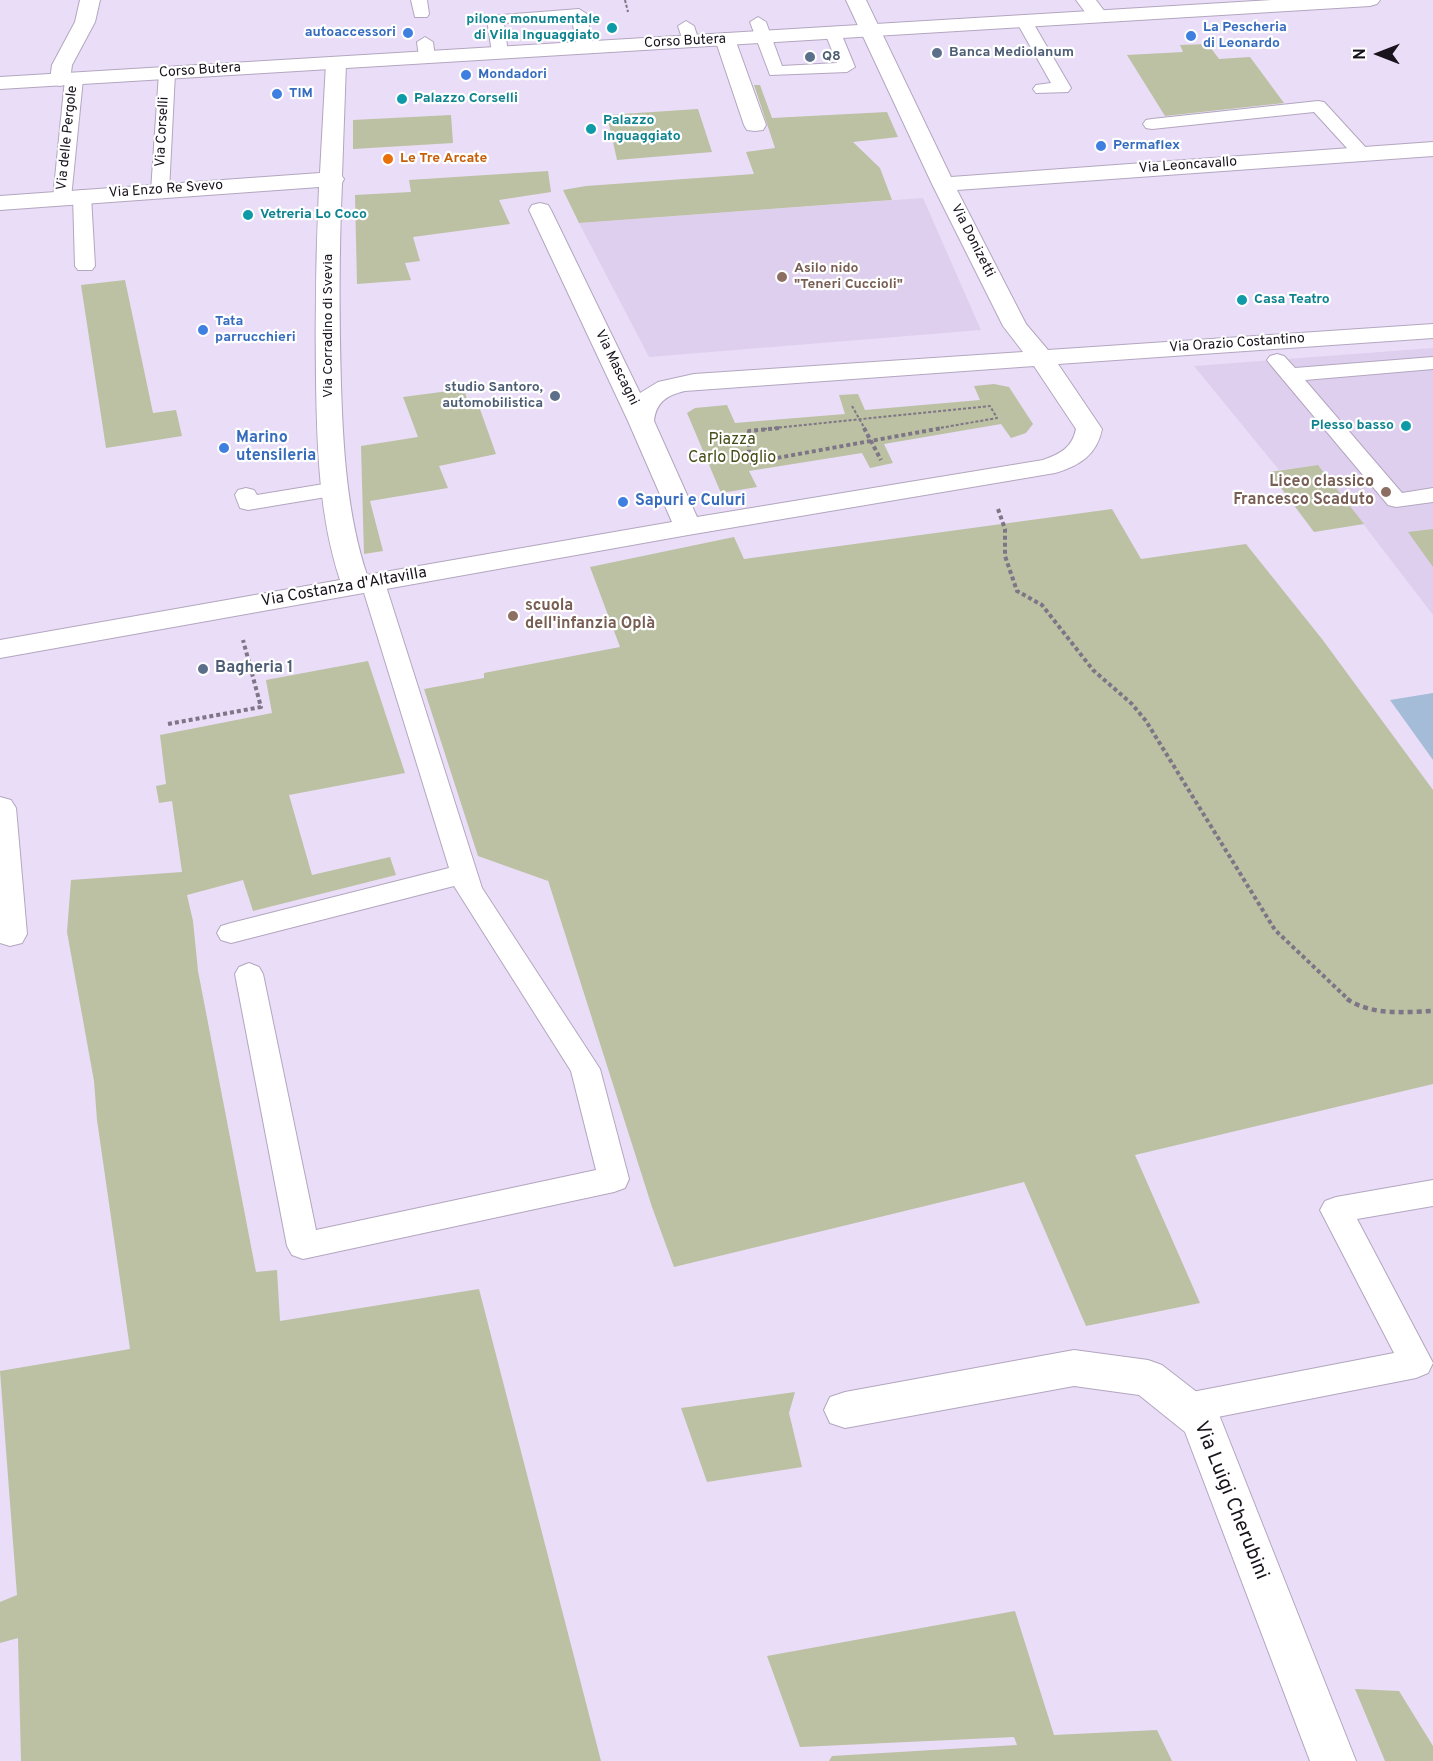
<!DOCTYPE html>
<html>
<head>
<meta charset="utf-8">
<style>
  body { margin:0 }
  #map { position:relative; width:1433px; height:1761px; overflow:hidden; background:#eaddf7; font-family:Overpass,sans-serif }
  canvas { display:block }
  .north { position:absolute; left:1349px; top:24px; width:60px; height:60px; -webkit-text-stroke:4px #fff; paint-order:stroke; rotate:270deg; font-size:16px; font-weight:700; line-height:24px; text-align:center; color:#18131c }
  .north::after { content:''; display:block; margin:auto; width:21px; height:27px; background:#18131c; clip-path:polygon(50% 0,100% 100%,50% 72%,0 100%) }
</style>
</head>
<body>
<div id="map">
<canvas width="1433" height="1761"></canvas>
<div class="north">N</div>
</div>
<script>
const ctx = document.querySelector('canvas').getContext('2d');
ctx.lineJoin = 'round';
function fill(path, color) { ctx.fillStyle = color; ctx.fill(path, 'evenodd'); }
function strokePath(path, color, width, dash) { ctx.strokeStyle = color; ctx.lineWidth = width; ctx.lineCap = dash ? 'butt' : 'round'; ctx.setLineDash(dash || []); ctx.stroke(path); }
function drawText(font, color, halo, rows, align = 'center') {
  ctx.font = font + ' Overpass,sans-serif'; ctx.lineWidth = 4.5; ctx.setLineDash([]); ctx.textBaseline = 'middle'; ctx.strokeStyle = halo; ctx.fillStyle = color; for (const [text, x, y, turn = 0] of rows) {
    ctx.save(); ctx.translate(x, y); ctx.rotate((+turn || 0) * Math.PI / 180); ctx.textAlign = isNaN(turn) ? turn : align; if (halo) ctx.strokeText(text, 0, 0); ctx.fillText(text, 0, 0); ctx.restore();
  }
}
fill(new Path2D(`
  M 923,198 L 981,330 L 649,357 L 579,223 Z
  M 1433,348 L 1433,615 L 1318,465 L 1279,470 L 1194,366 Z`), '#dfcfef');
fill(new Path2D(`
  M 1208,44 L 1219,59 L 1250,57 L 1284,103 L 1165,116 L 1127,55 L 1183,52 L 1180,45 Z
  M 754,85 L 760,85 L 772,118 L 887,112 L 898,137 L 853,142 L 880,168 L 892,200 L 579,223 L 563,190 L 586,186 L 754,174 L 746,152 L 775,148 Z
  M 698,109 L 712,152 L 617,160 L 607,115 Z
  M 451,115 L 453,143 L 353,149 L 353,120 Z
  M 548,171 L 551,192 L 499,200 L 510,224 L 413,237 L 420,261 L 405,263 L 411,280 L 357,284 L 355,195 L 411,192 L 409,180 Z
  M 125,280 L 153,413 L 176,410 L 182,436 L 106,448 L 81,285 Z
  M 994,384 L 1009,387 L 1033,424 L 1026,433 L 1011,438 L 1001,424 L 884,444 L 893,463 L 870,468 L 862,453 L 749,471 L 757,487 L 721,493 L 687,413 L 695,408 L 727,405 L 735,423 L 845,414 L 839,395 L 858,394 L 865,410 L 980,400 L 974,386 Z
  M 464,389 L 467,399 L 476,398 L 496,454 L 439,466 L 448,488 L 370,501 L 383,551 L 364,554 L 361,446 L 418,437 L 403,397 Z
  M 1318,465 L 1364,524 L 1314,532 L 1269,472 Z
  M 1112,509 L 1141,559 L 1246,544 L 1322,639 L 1433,790 L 1433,1084 L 1135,1155 L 1200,1303 L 1086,1326 L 1024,1182 L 674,1267 L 652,1207 L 546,874 L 548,881 L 478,856 L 424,689 L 484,678 L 484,673 L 620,647 L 590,567 L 734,537 L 744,559 Z
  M 1433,529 L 1433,567 L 1408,532 Z
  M 368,661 L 405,773 L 289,795 L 312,875 L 390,857 L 396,875 L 253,911 L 243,880 L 187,895 L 193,921 L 198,971 L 256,1272 L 277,1270 L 280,1321 L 479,1289 L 601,1761 L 21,1761 L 18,1638 L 0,1643 L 0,1602 L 17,1595 L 0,1371 L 130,1349 L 97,1120 L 94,1081 L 67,932 L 71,880 L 182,872 L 172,801 L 159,803 L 156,786 L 166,784 L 160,735 L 272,713 L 266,680 Z
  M 795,1392 L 789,1413 L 802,1467 L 707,1482 L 681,1408 Z
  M 1015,1611 L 1054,1735 L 1157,1730 L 1172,1761 L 829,1761 L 832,1756 L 1017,1745 L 1014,1737 L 800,1747 L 767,1656 Z
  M 1355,1689 L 1399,1691 L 1433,1746 L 1433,1761 L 1385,1761 Z`), '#bbc1a2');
fill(new Path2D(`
  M 1433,693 L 1433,760 L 1390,700 Z`), '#a4bcd7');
const lane = new Path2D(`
  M 411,0 L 427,0 L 429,14 L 427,17 L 415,17 Z
  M 579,9 L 587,14 L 593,48 L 591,52 L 585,53 L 577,48 L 572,19 L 504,23 L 508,53 L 500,58 L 492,53 L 487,19 L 489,16 Z
  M 1024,16 L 1032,21 L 1071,88 L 1068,92 L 1036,93 L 1033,89 L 1036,85 L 1051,83 L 1016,21 Z
  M 758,17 L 766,22 L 782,66 L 837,63 L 825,33 L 833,28 L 841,33 L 855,67 L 847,72 L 770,75 L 750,22 Z
  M 686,21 L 694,26 L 699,41 L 697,45 L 691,46 L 683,41 L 678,26 Z
  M 425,37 L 433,42 L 435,57 L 427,62 L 419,57 L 417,42 Z
  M 167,68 L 173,69 L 175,73 L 169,191 L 167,195 L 153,195 L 151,191 L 159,73 L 161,69 Z
  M 74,74 L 80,75 L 83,79 L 71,198 L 69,202 L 55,202 L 53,198 L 65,79 L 68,75 Z
  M 1318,101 L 1324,102 L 1368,150 L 1371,154 L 1368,158 L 1356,158 L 1314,112 L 1152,129 L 1146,128 L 1143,124 L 1146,120 L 1152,119 Z
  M 82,190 L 89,192 L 91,196 L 95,266 L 92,270 L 78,270 L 75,266 L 73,196 L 75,192 Z
  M 1277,354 L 1284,356 L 1295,368 L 1433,357 L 1433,369 L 1305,380 L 1402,493 L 1433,488 L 1433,502 L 1396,507 L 1388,505 L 1270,364 L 1267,360 L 1270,356 Z
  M 336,482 L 344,484 L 347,489 L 344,494 L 248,510 L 240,508 L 235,495 L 238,490 L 246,488 L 254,490 L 257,495 Z
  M 373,576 L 381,578 L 385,583 L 482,888 L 600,1069 L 629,1179 L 625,1188 L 614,1192 L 303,1259 L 292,1255 L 287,1246 L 235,974 L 239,967 L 249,963 L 259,967 L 263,974 L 316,1230 L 596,1170 L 571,1071 L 454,886 L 231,943 L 221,940 L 217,933 L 221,926 L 231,923 L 449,868 L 361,583 L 365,578 Z
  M 1433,1180 L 1433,1206 L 1357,1219 L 1433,1363 L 1428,1373 L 1416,1378 L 1187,1423 L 1175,1419 L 1170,1408 L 1175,1397 L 1187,1393 L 1394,1353 L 1320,1210 L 1325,1201 L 1336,1197 Z`);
const street = new Path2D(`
  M 80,0 L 100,0 L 95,22 L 72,65 L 70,80 L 67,84 L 60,86 L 53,84 L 50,80 L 52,65 L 75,22 Z
  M 846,0 L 866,0 L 951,177 L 1433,142 L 1433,156 L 957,190 L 1026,324 L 1048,350 L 1433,324 L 1433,338 L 1058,364 L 1102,429 C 1097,455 1079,466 1055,473 L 688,535 L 0,658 L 0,640 L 340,580 C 319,516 317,447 316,380 C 315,315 316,251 319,187 L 0,210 L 0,196 L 320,173 L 326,63 L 329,59 L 336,57 L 343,59 L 346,63 L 342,176 L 344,179 L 342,183 C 339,250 339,317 341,385 C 343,448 347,515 367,575 L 672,522 L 628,421 L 529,210 L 532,205 L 540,203 L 548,205 L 551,210 L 640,393 L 658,382 L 694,374 L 1023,352 L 1003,326 L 932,184 ZM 1034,366 L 1076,429 C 1072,448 1060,454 1043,460 L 697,517 L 654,421 C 656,402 667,395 685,391 Z
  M 1076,0 L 1096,0 L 1108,16 L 1105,20 L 1091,20 Z
  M 725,33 L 732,35 L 735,39 L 766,125 L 763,130 L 755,131 L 747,130 L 744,125 L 715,39 L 718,35 Z
  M 0,797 L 11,800 L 16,808 L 27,934 L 22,943 L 10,946 L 0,943 Z
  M 1074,1350 L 1148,1360 L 1162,1365 L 1216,1407 L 1356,1761 L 1310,1761 L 1185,1432 L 1139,1395 L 1074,1386 L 845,1428 L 830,1423 L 824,1410 L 830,1397 L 845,1392 Z`);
const secondary = new Path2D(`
  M 1272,0 L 1380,0 L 1377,4 L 1370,6 L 0,89 L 0,77 Z`);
strokePath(lane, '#b3a6bf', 2);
strokePath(street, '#b3a6bf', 2);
strokePath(secondary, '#b3a6bf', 2);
strokePath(new Path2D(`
  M 625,0 L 628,12
  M 852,406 L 865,429
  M 764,429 L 990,406 L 997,418 L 934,429`), '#7e7586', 2, [3, 2]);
strokePath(new Path2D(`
  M 779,428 L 749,431 L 749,463 L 942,428
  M 864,428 L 881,460
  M 998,509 L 1005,529 L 1005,556 L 1017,591 L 1042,605 L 1093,670 L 1132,704 L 1146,721 L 1275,930 L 1350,1001
  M 168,724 L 261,707 L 243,640`), '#7e7586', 4, [4, 3]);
strokePath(new Path2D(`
  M 1347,999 C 1372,1016 1405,1012 1433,1011`), '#7e7586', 4.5, [5, 4]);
fill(lane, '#fff');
fill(street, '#fff');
fill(secondary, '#fff');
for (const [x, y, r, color] of [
  [612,28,6,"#0f9aa8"],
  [408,33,6,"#3f7fe0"],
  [1191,36,6,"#3f7fe0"],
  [937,53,6,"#5c6f8a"],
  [810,57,6,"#5c6f8a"],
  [466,75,6,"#3f7fe0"],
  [277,94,6,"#3f7fe0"],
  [402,99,6,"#0f9aa8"],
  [591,129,6,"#0f9aa8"],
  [1101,146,6,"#3f7fe0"],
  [388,159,6,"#e8710a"],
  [248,215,6,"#0f9aa8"],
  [782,277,6,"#8d6e63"],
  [1242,300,6,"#0f9aa8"],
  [203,330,6,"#3f7fe0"],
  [555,396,6,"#5c6f8a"],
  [1406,426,6,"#0f9aa8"],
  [224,448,6,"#3f7fe0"],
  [1386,492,6,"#8d6e63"],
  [623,502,6,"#3f7fe0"],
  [513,616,6,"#8d6e63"],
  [203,669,6,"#5c6f8a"]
]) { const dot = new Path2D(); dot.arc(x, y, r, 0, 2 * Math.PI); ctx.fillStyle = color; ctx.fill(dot); strokePath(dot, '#fff', 2); }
drawText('bold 14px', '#0d838f', '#fff', [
  ["pilone monumentale",600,20,"right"],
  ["di Villa Inguaggiato",600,36,"right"],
  ["Palazzo Corselli",414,99],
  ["Palazzo",603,121],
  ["Inguaggiato",603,137],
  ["Vetreria Lo Coco",260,215],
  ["Casa Teatro",1254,300],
  ["Plesso basso",1394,426,"right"]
], 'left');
drawText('bold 14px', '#366cbe', '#fff', [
  ["La Pescheria",1203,28],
  ["di Leonardo",1203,44],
  ["autoaccessori",396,33,"right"],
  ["Mondadori",478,75],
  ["TIM",289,94],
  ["Permaflex",1113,146],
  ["Tata",215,322],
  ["parrucchieri",215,338]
], 'left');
drawText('14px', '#18131c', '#fff', [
  ["Corso Butera",685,42,-3],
  ["Corso Butera",200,71,-4],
  ["Via Corselli",163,132,-87],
  ["Via delle Pergole",68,138,-84],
  ["Via Leoncavallo",1188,166,-4],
  ["Via Enzo Re Svevo",166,190,-4],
  ["Via Donizetti",972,241,63],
  ["Via Corradino di Svevia",329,326,-90],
  ["Via Orazio Costantino",1237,344,-4],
  ["Via Mascagni",616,368,64]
]);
drawText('bold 14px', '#4e5e75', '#fff', [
  ["Banca Mediolanum",949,53],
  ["Q8",822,57],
  ["studio Santoro,",543,388,"right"],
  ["automobilistica",543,404,"right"]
], 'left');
drawText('bold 14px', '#c56008', '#fff', [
  ["Le Tre Arcate",400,159]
], 'left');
drawText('bold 14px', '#785e54', '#fff', [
  ["Asilo nido",794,269],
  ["\"Teneri Cuccioli\"",794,285]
], 'left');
drawText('bold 16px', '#366cbe', '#fff', [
  ["Marino",236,439],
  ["utensileria",236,457],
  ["Sapuri e Culuri",635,502]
], 'left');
drawText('16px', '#454c17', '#fff', [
  ["Piazza",732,441],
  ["Carlo Doglio",732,459]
]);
drawText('bold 16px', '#785e54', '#fff', [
  ["Liceo classico",1374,483],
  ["Francesco Scaduto",1374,501],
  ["scuola",525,607,"left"],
  ["dell'infanzia Oplà",525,625,"left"]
], 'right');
drawText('16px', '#18131c', '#fff', [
  ["Via Costanza d'Altavilla",344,588,-10]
]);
drawText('bold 16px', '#4e5e75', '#fff', [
  ["Bagheria 1",215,669]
], 'left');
drawText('20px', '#18131c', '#fff', [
  ["Via Luigi Cherubini",1230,1501,68]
]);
</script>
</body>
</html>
